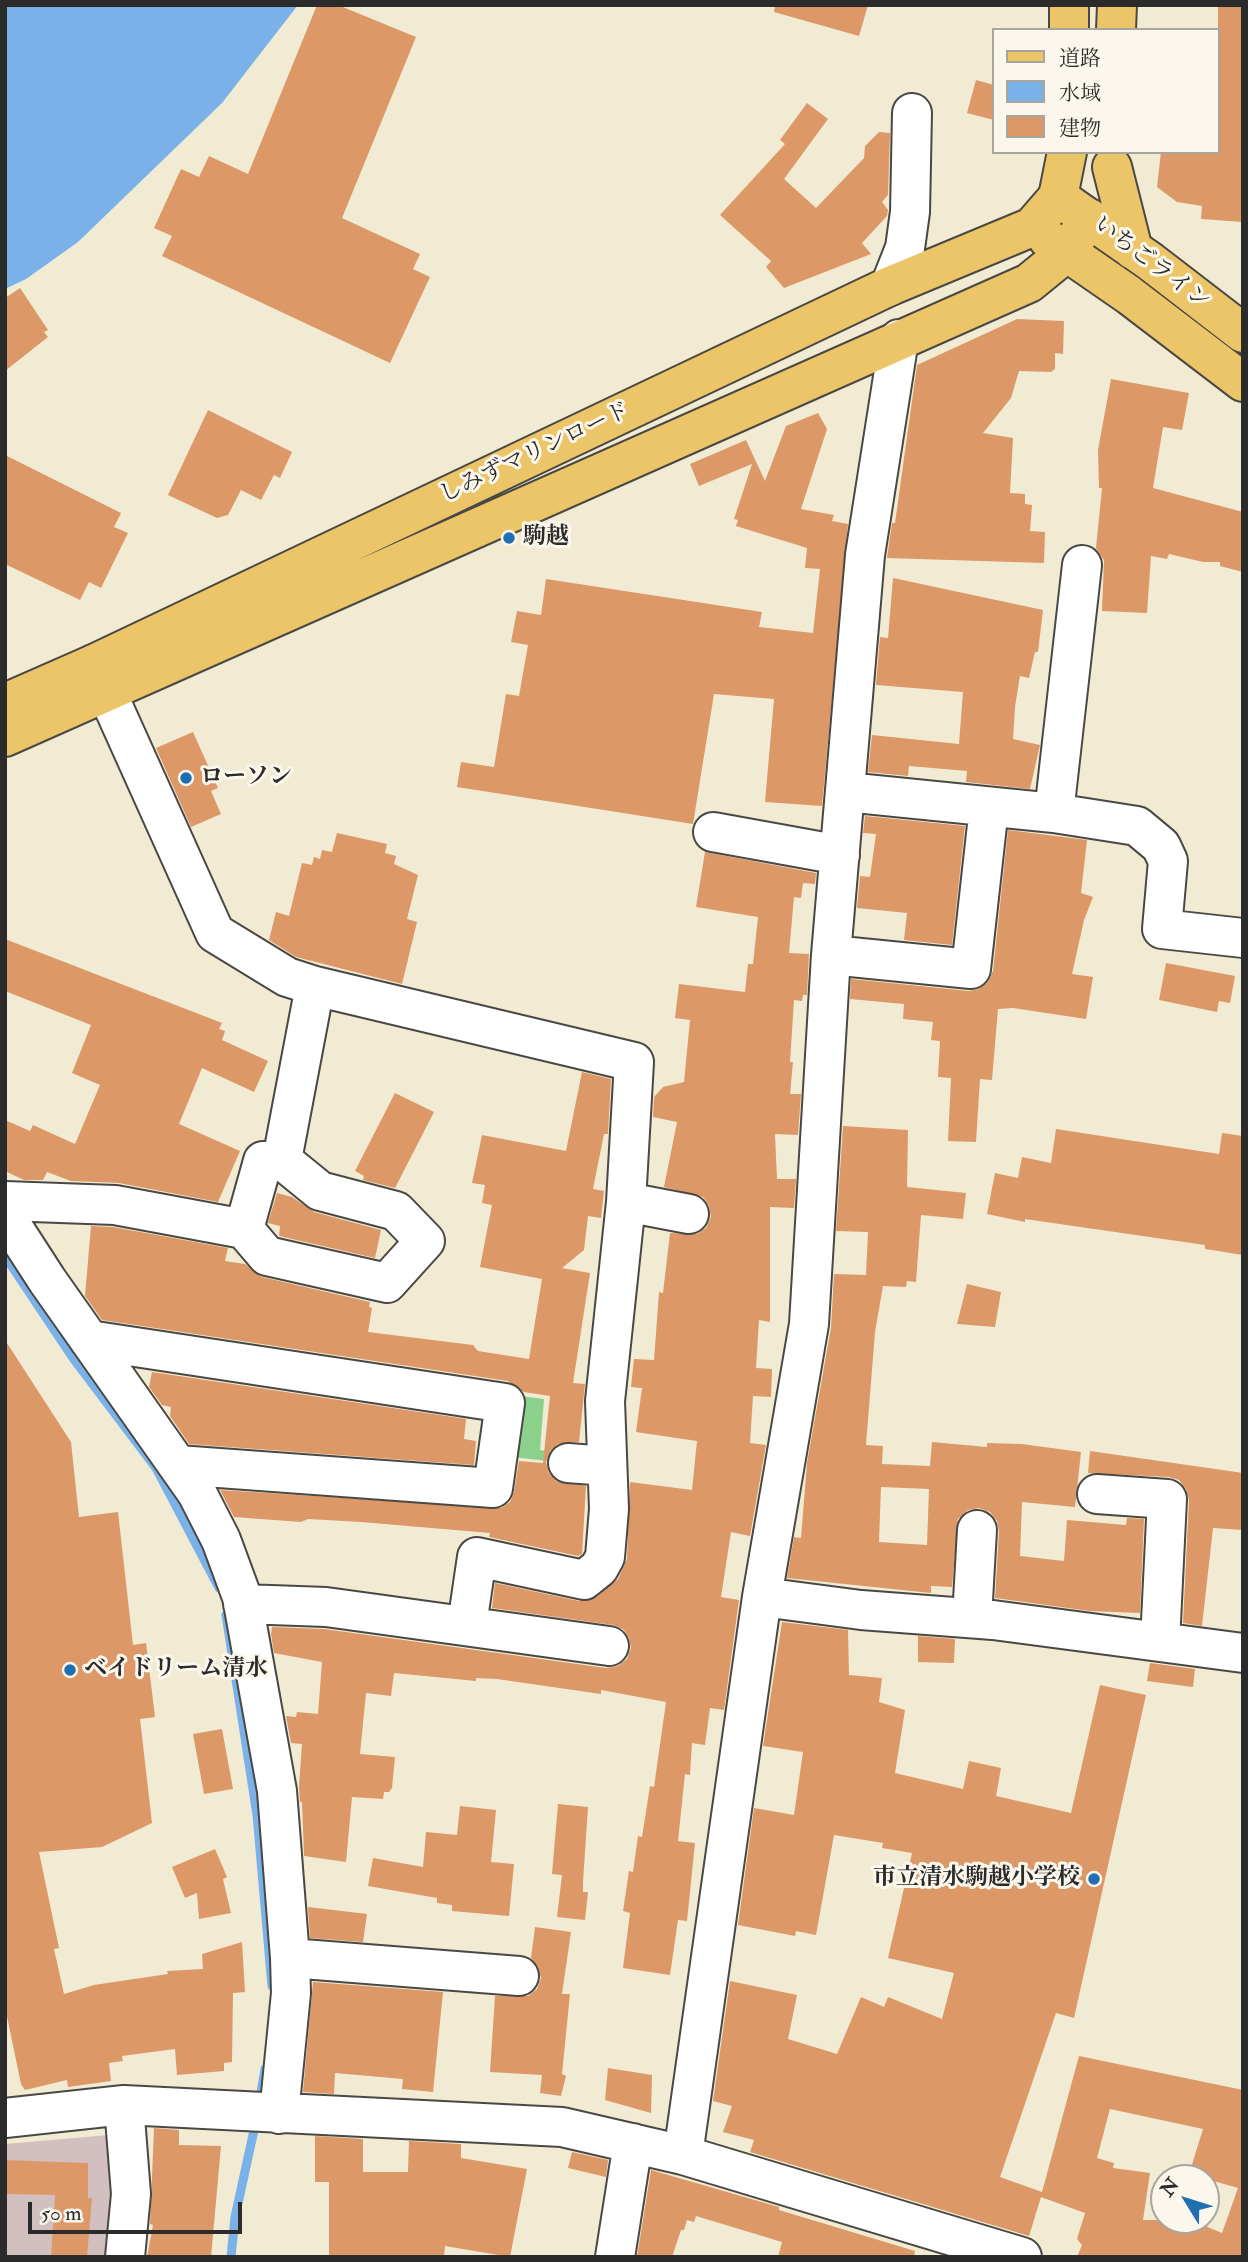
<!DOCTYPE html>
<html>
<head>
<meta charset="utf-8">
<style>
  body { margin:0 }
  #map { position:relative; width:1248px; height:2262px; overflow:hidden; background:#f1ebd4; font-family:"IM FELL Double Pica","Noto Serif JP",serif }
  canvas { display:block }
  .frame { position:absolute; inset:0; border:7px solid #2b2b2b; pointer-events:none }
  .legend { position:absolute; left:992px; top:28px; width:228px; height:126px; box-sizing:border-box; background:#fbf7ec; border:2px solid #a8a59f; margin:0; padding:9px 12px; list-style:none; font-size:21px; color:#2b2b2b }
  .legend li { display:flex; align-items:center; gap:14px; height:35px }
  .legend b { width:35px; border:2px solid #a8a59f }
  .north { position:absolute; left:1150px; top:2164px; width:70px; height:70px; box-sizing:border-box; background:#fbf7ec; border:2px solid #a8a59f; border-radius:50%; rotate:308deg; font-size:19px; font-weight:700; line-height:28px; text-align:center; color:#2b2b2b }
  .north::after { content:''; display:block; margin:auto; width:24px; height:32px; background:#1f6fb2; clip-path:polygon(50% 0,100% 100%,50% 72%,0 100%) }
  .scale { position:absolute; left:28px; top:2202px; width:214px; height:32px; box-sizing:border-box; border:4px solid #2b2b2b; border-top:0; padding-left:9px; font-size:21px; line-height:24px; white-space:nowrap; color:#2b2b2b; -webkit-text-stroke:5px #fbf7ec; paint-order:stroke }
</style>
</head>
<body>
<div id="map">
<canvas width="1248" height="2262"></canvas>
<div class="frame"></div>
<ul class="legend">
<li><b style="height:9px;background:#edc569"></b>道路</li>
<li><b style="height:19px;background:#7bb1e9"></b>水域</li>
<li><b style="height:19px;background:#dd9868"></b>建物</li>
</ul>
<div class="north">N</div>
<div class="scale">50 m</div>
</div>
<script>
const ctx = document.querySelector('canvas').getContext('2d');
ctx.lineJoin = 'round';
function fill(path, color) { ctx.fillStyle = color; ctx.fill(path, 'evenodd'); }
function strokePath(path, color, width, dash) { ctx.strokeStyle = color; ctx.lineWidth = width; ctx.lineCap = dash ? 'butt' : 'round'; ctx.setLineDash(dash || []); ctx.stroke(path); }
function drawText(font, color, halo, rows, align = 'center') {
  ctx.font = font + ' "IM FELL Double Pica","Noto Serif JP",serif'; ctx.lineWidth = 6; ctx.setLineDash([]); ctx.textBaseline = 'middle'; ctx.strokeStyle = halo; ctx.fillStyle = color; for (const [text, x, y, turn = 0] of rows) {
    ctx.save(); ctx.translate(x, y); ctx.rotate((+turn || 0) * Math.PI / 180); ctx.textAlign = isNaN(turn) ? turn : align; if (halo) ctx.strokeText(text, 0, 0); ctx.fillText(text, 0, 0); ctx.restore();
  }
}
fill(new Path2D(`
  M 109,2135 L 114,2193 L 108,2257 L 5,2257 L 5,2144 Z`), '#d2bfc0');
fill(new Path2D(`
  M 514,1395 L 544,1399 L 540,1450 L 558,1453 L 557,1462 L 504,1456 Z`), '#8bd18b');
fill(new Path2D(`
  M 5,5 L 298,5 L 222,103 L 78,242 L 26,279 L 5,289 Z`), '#7bb1e9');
strokePath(new Path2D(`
  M 5,1256 L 73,1358 L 156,1468 L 219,1588
  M 226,1615 L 257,1815 L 272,1986
  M 259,2104 L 265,2069
  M 231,2257 L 235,2217 L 256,2121`), '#7bb1e9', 9);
fill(new Path2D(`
  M 317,5 L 338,5 L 416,37 L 342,218 L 420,254 L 413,269 L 430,277 L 390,363 L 162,256 L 172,236 L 154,228 L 181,169 L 199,177 L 209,156 L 248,174 Z
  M 775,5 L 868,5 L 859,36 L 774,12 Z
  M 1218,5 L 1243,5 L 1243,222 L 1201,219 L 1202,206 L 1177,202 L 1157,187 L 1161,152 L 1218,152 Z
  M 976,80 L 994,85 L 994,120 L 967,113 Z
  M 807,103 L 828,119 L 784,179 L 816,208 L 864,158 L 865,146 L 879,132 L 890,133 L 888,195 L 882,202 L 888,210 L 887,216 L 862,243 L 871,254 L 784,288 L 766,267 L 771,261 L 720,215 L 785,144 L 780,140 Z
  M 20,288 L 48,330 L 44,332 L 48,337 L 5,371 L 5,298 Z
  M 1017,319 L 1064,321 L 1063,354 L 1055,353 L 1055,369 L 1051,372 L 1019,371 L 1011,398 L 983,433 L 1013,438 L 1010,493 L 1025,494 L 1025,504 L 1032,505 L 1030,531 L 1045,532 L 1044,563 L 887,558 L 892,523 L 895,523 L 917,365 Z
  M 1111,379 L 1189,393 L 1182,430 L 1163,427 L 1153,488 L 1243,512 L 1243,572 L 1220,566 L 1220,562 L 1203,562 L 1169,554 L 1167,559 L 1151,556 L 1147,613 L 1102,611 L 1104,560 L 1096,548 L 1102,488 L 1099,488 L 1098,450 Z
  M 208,410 L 292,452 L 280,478 L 274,475 L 261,500 L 241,490 L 228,515 L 217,518 L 168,495 Z
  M 818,413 L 827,429 L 801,509 L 834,515 L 832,521 L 848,524 L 822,806 L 765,802 L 774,699 L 714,694 L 693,824 L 457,787 L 461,762 L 494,767 L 506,694 L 519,696 L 528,645 L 511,642 L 517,611 L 541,615 L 546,579 L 762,612 L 759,627 L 813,633 L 820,569 L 805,568 L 807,548 L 736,526 L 738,520 L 734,519 L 752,464 L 699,486 L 690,464 L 746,440 L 765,481 L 786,426 Z
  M 5,455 L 121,513 L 114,527 L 128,533 L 101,588 L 89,582 L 80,600 L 5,564 Z
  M 893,578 L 1043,610 L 1038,652 L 1035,652 L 1029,678 L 1020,676 L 1015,707 L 1013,739 L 1040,745 L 1030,789 L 966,782 L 967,771 L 909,766 L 908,776 L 868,772 L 872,735 L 959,744 L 963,692 L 876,685 L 880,637 L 888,638 Z
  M 193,732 L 218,788 L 211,791 L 221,814 L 191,827 L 156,748 Z
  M 865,816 L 965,826 L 952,945 L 904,940 L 907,913 L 857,908 L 860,876 L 870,877 L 876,834 L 863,833 Z
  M 1008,830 L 1087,840 L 1081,893 L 1093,897 L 1084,920 L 1072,974 L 1093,977 L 1086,1019 L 1013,1008 L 998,1009 L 992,1080 L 980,1079 L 976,1142 L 948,1141 L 951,1078 L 938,1077 L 940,1041 L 931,1040 L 933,1022 L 903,1019 L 904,1004 L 850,999 L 851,979 L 969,991 L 979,989 L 988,982 L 993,971 Z
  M 337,833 L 387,844 L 385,853 L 396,856 L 394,864 L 418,875 L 407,919 L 417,922 L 402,984 L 296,957 L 269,940 L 276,912 L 289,916 L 302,863 L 312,865 L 314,857 L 320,859 L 322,850 L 332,852 Z
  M 705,852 L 816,873 L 815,884 L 803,883 L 801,898 L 794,897 L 789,953 L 809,954 L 807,995 L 803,995 L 802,1001 L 794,1000 L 790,1062 L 793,1062 L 790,1094 L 801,1094 L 798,1135 L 775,1134 L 777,1179 L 796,1179 L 794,1208 L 770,1207 L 770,1322 L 759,1320 L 756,1368 L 772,1369 L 771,1397 L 753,1396 L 750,1443 L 766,1445 L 750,1536 L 731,1532 L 721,1597 L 739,1600 L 724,1710 L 710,1708 L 705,1745 L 692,1743 L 690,1775 L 685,1774 L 678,1841 L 695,1843 L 687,1921 L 678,1920 L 670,1975 L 623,1968 L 630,1913 L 623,1911 L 629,1871 L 633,1872 L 638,1836 L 642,1837 L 650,1786 L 654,1787 L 666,1702 L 601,1690 L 601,1694 L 497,1679 L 476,1678 L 476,1681 L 394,1673 L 391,1696 L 366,1693 L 360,1754 L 395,1757 L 392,1788 L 389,1792 L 384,1792 L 383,1799 L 352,1797 L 346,1862 L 304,1856 L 302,1802 L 300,1802 L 299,1787 L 302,1744 L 291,1743 L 286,1716 L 296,1717 L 297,1712 L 318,1714 L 322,1662 L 274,1653 L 271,1634 L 272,1627 L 324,1629 L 606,1668 L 618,1666 L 627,1659 L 631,1648 L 629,1638 L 623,1629 L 613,1625 L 492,1608 L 495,1583 L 579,1601 L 597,1597 L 618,1579 L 627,1559 L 630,1482 L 692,1490 L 697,1441 L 636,1432 L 642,1388 L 631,1387 L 634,1359 L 654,1360 L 659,1292 L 663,1293 L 670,1233 L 697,1234 L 706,1228 L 711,1217 L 709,1206 L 703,1197 L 664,1187 L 677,1122 L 653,1117 L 654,1097 L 663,1087 L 684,1082 L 690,1020 L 675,1018 L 679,984 L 745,992 L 748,964 L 753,964 L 758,917 L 696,907 Z
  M 5,939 L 222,1023 L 219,1029 L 225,1031 L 222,1040 L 268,1061 L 254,1092 L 202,1068 L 179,1124 L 240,1151 L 218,1202 L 119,1183 L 71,1181 L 47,1172 L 43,1180 L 24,1180 L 5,1171 L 5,1120 L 30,1131 L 33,1125 L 75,1144 L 100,1085 L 72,1073 L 91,1025 L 5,991 Z
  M 1166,963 L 1235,976 L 1230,1003 L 1219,1001 L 1217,1012 L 1159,1000 Z
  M 582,1072 L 611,1079 L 608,1134 L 604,1134 L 593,1189 L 604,1191 L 601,1218 L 588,1216 L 584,1250 L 562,1268 L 590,1273 L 573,1383 L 585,1384 L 579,1442 L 558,1444 L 550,1451 L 546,1462 L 549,1473 L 556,1481 L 586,1486 L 582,1554 L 578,1556 L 489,1537 L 490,1533 L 361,1522 L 308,1519 L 301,1522 L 234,1517 L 220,1490 L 501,1508 L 510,1502 L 514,1492 L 519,1461 L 543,1463 L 550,1396 L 524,1392 L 508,1381 L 102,1320 L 85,1296 L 91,1226 L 113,1227 L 228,1248 L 225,1261 L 245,1264 L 262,1277 L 370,1302 L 369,1307 L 372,1308 L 368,1332 L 473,1345 L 478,1351 L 529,1359 L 542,1279 L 480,1267 L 492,1205 L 482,1203 L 485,1185 L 472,1183 L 482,1135 L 566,1151 Z
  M 395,1093 L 434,1112 L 395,1188 L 363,1180 L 364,1176 L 355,1171 Z
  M 843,1126 L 908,1130 L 907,1187 L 966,1193 L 963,1219 L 921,1215 L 916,1282 L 907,1281 L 906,1287 L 883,1286 L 875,1332 L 866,1445 L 883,1446 L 882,1464 L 930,1466 L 932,1442 L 987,1447 L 987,1443 L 1022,1444 L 1081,1452 L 1075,1507 L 1022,1502 L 1020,1556 L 1064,1561 L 1067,1520 L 1126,1525 L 1127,1518 L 1144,1519 L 1140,1613 L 1090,1611 L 995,1598 L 999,1531 L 997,1521 L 990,1512 L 979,1508 L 968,1510 L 958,1519 L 952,1587 L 931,1586 L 931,1593 L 787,1578 L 794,1537 L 801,1538 L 807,1463 L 831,1328 L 834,1274 L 866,1275 L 868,1232 L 836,1231 ZM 881,1487 L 929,1489 L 927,1545 L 879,1542 Z
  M 1056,1129 L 1219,1154 L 1222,1133 L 1243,1136 L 1243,1255 L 1205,1249 L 1205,1245 L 1025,1219 L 1025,1222 L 987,1214 L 995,1173 L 1018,1178 L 1022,1157 L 1051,1163 Z
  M 277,1193 L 292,1197 L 314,1212 L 381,1230 L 375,1258 L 279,1236 L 280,1226 L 268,1223 Z
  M 967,1284 L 1001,1292 L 995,1327 L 957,1324 Z
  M 5,1340 L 71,1442 L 79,1517 L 118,1512 L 133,1645 L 146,1643 L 155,1717 L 140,1719 L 152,1823 L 102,1847 L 39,1852 L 59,1948 L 54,1949 L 64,1994 L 94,1985 L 168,1974 L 167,1971 L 203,1969 L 202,1954 L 242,1942 L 245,1992 L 233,1993 L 232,2062 L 224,2063 L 224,2071 L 177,2075 L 175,2049 L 122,2056 L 123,2061 L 109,2063 L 111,2081 L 68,2087 L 67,2080 L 25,2090 L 21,2084 L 5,2007 Z
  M 152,1372 L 466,1419 L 464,1439 L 476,1441 L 474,1465 L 189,1444 L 170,1416 L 171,1407 L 162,1405 L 149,1387 Z
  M 1090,1451 L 1243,1473 L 1243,1530 L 1213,1528 L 1202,1626 L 1183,1623 L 1189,1500 L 1186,1489 L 1179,1480 L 1169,1477 L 1088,1473 Z
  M 782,1622 L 848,1630 L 849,1675 L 882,1678 L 879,1702 L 905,1710 L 895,1773 L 963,1789 L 969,1761 L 1001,1768 L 996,1796 L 1071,1813 L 1100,1685 L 1146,1695 L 1074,2018 L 1056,2013 L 1000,2177 L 1042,2192 L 1079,2056 L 1243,2090 L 1243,2257 L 1077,2257 L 1082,2245 L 1077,2239 L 1085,2213 L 1041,2197 L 1029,2236 L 750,2152 L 754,2140 L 723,2132 L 732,2106 L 713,2101 L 730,1981 L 797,1995 L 788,2039 L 837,2054 L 861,1997 L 884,2007 L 888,1997 L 942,2019 L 954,1973 L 888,1958 L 912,1853 L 882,1848 L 883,1843 L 834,1835 L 816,1935 L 796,1931 L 795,1936 L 738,1925 L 754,1808 L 794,1815 L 803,1752 L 763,1746 ZM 1110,2109 L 1203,2129 L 1189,2174 L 1238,2188 L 1222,2233 L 1191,2220 L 1143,2220 L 1150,2173 L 1113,2168 L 1114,2163 L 1097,2158 Z
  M 918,1636 L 955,1639 L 954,1663 L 918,1662 Z
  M 1150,1663 L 1195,1669 L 1193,1687 L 1147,1681 Z
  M 222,1729 L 233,1789 L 204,1794 L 193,1734 Z
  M 558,1804 L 588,1807 L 583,1882 L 583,1892 L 588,1892 L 585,1920 L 557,1917 L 562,1875 L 552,1874 Z
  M 460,1806 L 496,1810 L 491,1862 L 514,1864 L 509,1916 L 452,1911 L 452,1905 L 437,1903 L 437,1898 L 368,1886 L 373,1858 L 423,1867 L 426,1832 L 457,1835 Z
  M 215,1849 L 227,1877 L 223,1879 L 231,1913 L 199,1919 L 197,1893 L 185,1898 L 172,1867 Z
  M 308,1907 L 367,1914 L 363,1942 L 310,1938 Z
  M 535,1927 L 571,1932 L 562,1994 L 570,1994 L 562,2074 L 566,2076 L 561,2096 L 540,2093 L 542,2075 L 490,2072 L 495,1996 L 528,1996 L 537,1989 L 541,1978 L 538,1966 L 531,1958 Z
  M 313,1982 L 443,1992 L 433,2092 L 402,2089 L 403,2079 L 335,2073 L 334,2094 L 303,2092 Z
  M 608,2068 L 652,2075 L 651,2113 L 605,2100 Z
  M 154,2128 L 179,2130 L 179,2145 L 221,2146 L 211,2257 L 147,2257 L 153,2225 L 150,2224 Z
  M 315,2136 L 363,2139 L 363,2172 L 408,2172 L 409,2141 L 461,2144 L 461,2158 L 527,2169 L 510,2257 L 445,2246 L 444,2257 L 329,2257 L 329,2182 L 315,2182 Z
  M 572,2152 L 608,2160 L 606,2177 L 568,2168 Z
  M 5,2160 L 88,2163 L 88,2198 L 92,2198 L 87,2257 L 51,2257 L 55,2195 L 5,2194 Z
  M 651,2170 L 779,2207 L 779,2210 L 915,2251 L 914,2257 L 778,2257 L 782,2242 L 696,2216 L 694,2222 L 687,2220 L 684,2230 L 681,2230 L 672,2257 L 637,2257 Z`), '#dd9868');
const minor = new Path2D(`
  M 890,286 L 905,248 L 910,212 L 912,113
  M 94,664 L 215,933 L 287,977 L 315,986
  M 846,792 L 1054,813 L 1137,826 L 1161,846 L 1168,861 L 1162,929 L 1243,938
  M 1054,813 L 1082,565
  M 713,832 L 840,855
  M 831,955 L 971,969 L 989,807
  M 5,1201 L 115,1205 L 244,1229 L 267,1256 L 387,1283 L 425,1241 L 396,1211 L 320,1191 L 282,1160 L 315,986 L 634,1062 L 626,1202 L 605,1401 L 609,1509 L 605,1557 L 599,1568 L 584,1580 L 477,1557 L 467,1625
  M 626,1202 L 689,1214
  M 5,1215 L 47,1280 L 197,1493 L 221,1540 L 242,1597 L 277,1791 L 290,1958 L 291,1993 L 279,2114
  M 244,1229 L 263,1161 L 282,1160
  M 89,1340 L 505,1403 L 493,1488 L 178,1465
  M 568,1463 L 607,1466
  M 1097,1494 L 1167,1499 L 1160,1642
  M 762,1597 L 861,1610 L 993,1620 L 1243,1653
  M 243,1604 L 326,1607 L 609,1646
  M 972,1618 L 977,1530
  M 290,1958 L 519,1976
  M 124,2105 L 131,2194 L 125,2257
  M 5,2118 L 124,2105 L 562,2127 L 683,2155 L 1022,2257
  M 683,2155 L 762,1597 L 809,1324 L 831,955 L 865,555 L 899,339
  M 615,2257 L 633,2143`);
const major = new Path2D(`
  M 1069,30 L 1069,5
  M 1116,30 L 1117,5
  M 1058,197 L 1067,152`);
const highway = new Path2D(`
  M 1112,167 L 1133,250
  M 1048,239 L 1129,295 L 1243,382
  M 5,703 L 94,664 L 890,286 L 1032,227 L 1058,197 L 1151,262 L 1243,333
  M 5,737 L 1029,283 L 1067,252 L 1089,218`);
strokePath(minor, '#494844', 42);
strokePath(major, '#494844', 42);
strokePath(highway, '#494844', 42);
strokePath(minor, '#fff', 38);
strokePath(major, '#edc569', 38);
strokePath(highway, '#edc569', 38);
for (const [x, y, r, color] of [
  [509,538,7,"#1f6fb2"],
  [186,778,7,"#1f6fb2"],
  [70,1670,7,"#1f6fb2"],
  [1094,1879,7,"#1f6fb2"]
]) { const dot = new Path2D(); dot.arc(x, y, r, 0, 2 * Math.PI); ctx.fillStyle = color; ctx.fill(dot); strokePath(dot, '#fbf7ec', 2.5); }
drawText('23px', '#2b2b2b', '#fbf7ec', [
  ["いちごライン",1151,264,37],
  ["しみずマリンロード",535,454,-25]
]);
drawText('bold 23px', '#2b2b2b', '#fbf7ec', [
  ["駒越",523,538],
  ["ローソン",200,778],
  ["ベイドリーム清水",84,1670],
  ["市立清水駒越小学校",1080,1879,"right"]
], 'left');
</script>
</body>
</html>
